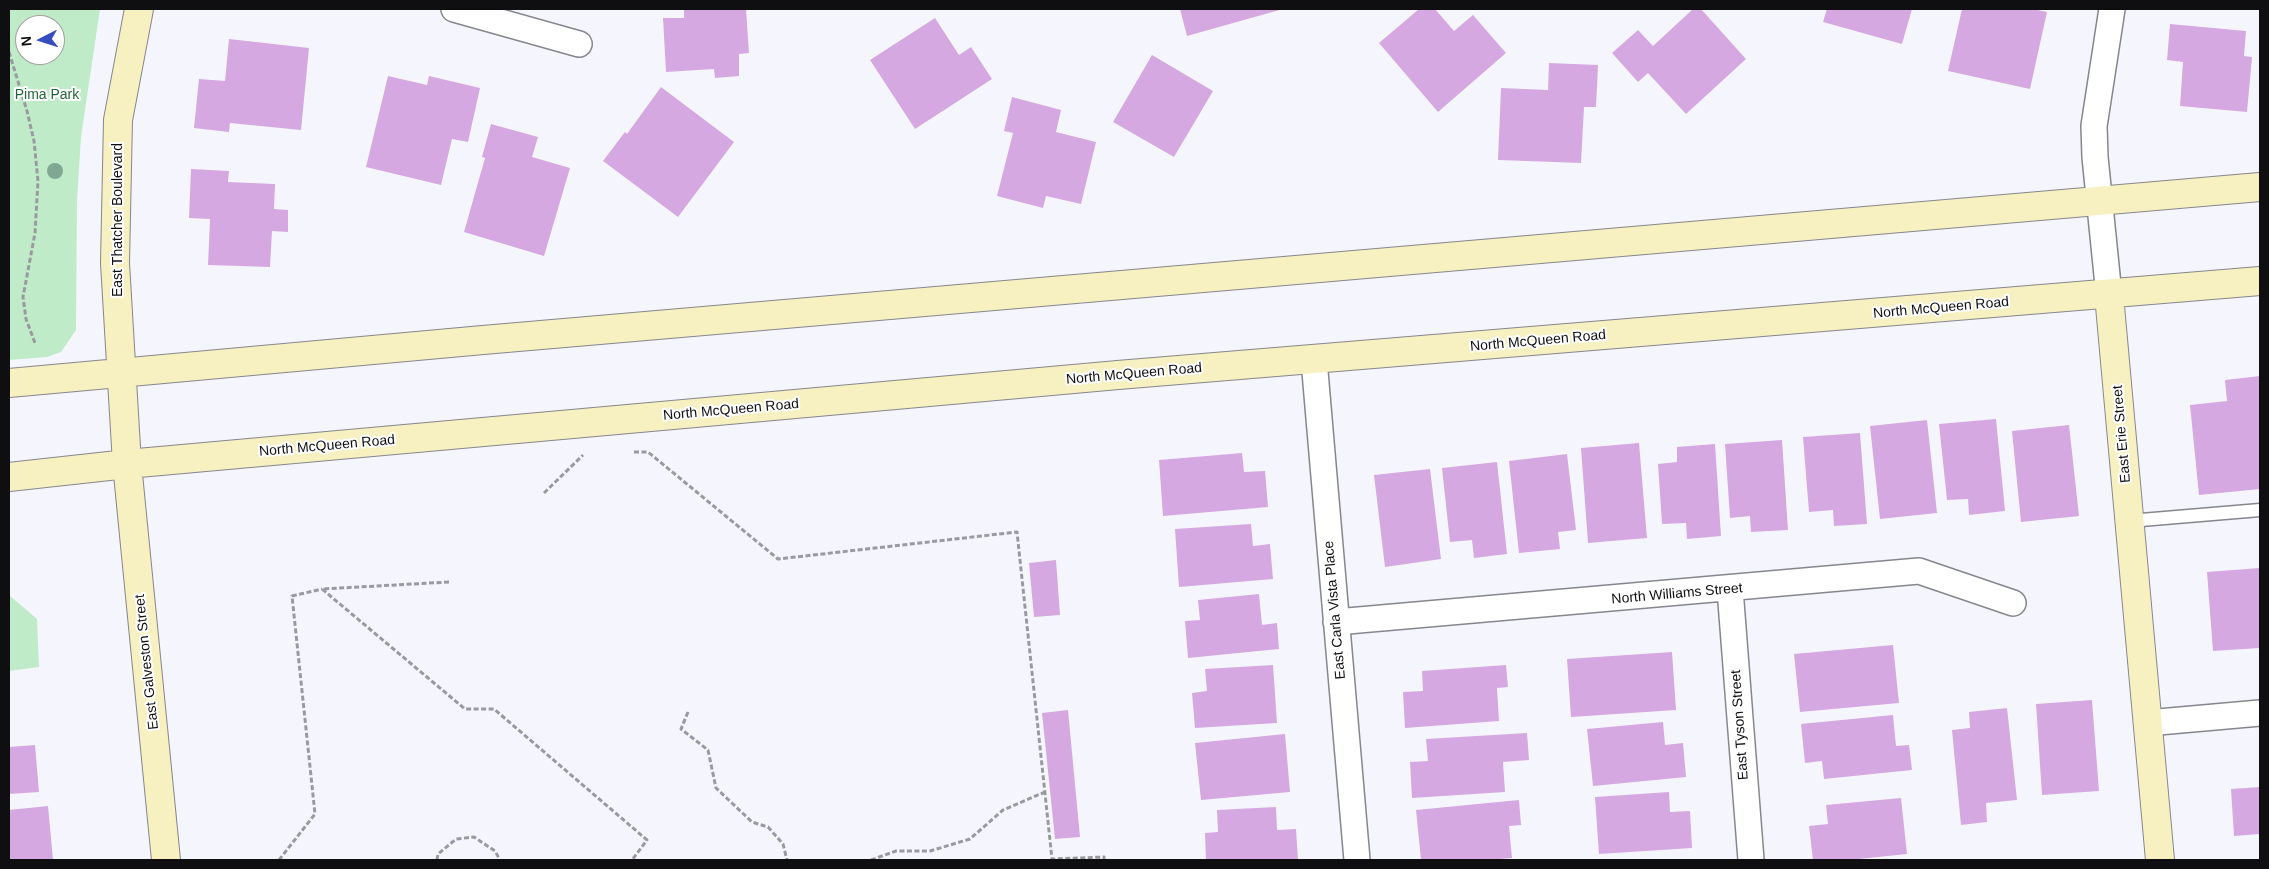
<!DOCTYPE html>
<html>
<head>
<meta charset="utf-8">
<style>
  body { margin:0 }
  #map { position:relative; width:2269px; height:869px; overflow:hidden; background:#f5f6fd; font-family:Helvetica,sans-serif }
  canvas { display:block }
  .frame { position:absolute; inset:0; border:10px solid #0f0f11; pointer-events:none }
  .north { position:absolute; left:15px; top:15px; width:50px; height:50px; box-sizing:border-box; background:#fff; border:1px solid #9f9fa0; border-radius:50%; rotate:265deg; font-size:14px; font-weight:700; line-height:20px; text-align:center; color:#0f0f11 }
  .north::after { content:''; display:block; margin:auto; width:18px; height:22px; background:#364dbf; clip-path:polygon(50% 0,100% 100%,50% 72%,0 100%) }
</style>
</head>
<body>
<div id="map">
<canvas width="2269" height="869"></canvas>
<div class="frame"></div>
<div class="north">N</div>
</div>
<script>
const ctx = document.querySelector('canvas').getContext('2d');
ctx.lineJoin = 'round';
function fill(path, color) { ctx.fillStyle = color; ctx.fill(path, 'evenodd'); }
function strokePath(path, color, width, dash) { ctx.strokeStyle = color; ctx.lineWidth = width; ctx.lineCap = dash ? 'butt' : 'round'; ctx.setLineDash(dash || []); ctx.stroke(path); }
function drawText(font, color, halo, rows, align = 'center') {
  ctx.font = font + ' Helvetica,sans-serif'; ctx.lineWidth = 4; ctx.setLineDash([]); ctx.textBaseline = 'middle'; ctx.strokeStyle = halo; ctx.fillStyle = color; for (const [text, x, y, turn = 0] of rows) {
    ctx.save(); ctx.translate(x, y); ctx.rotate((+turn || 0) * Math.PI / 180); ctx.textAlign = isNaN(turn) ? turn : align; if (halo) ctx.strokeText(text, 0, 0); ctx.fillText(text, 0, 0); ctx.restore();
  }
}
fill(new Path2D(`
  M 9,9 L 100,9 L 81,137 L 77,201 L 76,330 L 61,352 L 47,357 L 9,360 ZM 25,25 L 55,25 L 55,55 L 25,55 Z
  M 9,595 L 37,619 L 39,667 L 9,671 Z`), '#bfebc9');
fill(new Path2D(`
  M 684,9 L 746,9 L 749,53 L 739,54 L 739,76 L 715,78 L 714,69 L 666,72 L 663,18 L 684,18 Z
  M 1180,9 L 1283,9 L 1187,36 Z
  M 1419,9 L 1435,9 L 1454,31 L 1473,15 L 1506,53 L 1438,112 L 1379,43 Z
  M 1693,9 L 1701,9 L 1746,59 L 1686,114 L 1648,73 L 1638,82 L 1612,53 L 1638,30 L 1653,46 Z
  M 1827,9 L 1912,9 L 1902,44 L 1823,22 Z
  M 1962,9 L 2033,9 L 2047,12 L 2030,89 L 1948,71 Z
  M 935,18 L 959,55 L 971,47 L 992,79 L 915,129 L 870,60 Z
  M 2170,24 L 2246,31 L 2244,56 L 2252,57 L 2247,112 L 2180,106 L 2183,62 L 2167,60 Z
  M 229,39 L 309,48 L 301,130 L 230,123 L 229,132 L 194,128 L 199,79 L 225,81 Z
  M 1152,55 L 1213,91 L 1174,157 L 1113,122 Z
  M 1549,63 L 1598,65 L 1596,107 L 1584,107 L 1581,163 L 1498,160 L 1501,88 L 1548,90 Z
  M 388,76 L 427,85 L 429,76 L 480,88 L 468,142 L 452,139 L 441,185 L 366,167 Z
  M 661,87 L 734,142 L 678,217 L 603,161 L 625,132 L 627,134 Z
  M 1012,97 L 1061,110 L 1056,132 L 1096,142 L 1081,204 L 1046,196 L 1043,208 L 997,196 L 1013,133 L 1004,131 Z
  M 491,124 L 538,137 L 532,157 L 570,168 L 544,256 L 464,232 L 485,158 L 482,157 Z
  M 191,169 L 229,171 L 228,182 L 275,184 L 274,209 L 288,210 L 288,232 L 272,231 L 270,267 L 208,265 L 210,219 L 189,218 Z
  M 2260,376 L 2260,489 L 2199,495 L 2190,405 L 2227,401 L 2225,380 Z
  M 1996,419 L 2005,511 L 1969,515 L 1968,499 L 1947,500 L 1939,424 Z
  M 1927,420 L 1937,513 L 1880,519 L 1870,426 Z
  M 2069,425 L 2079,516 L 2021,522 L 2012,431 Z
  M 1860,433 L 1867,524 L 1834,526 L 1833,510 L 1809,512 L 1803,437 Z
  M 1782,440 L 1788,530 L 1751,532 L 1750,516 L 1730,518 L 1725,444 Z
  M 1639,443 L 1647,538 L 1588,543 L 1581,448 Z
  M 1715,444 L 1721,536 L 1687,539 L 1686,523 L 1662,524 L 1658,464 L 1677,462 L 1677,447 Z
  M 1242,453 L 1244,472 L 1265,471 L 1268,507 L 1163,516 L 1159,460 Z
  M 1567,454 L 1576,530 L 1558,532 L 1560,549 L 1519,553 L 1509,461 Z
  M 1497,462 L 1507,554 L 1474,558 L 1472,540 L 1450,542 L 1442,468 Z
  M 1430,469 L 1441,559 L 1385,567 L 1374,475 Z
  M 1251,524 L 1253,546 L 1270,544 L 1273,579 L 1179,587 L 1175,529 Z
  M 1056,560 L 1060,615 L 1034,617 L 1029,563 Z
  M 2260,568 L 2260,648 L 2213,651 L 2207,572 Z
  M 1259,594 L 1262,625 L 1277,623 L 1279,649 L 1188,658 L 1185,621 L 1200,620 L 1198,600 Z
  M 1893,645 L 1899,703 L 1800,712 L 1794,654 Z
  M 1672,652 L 1676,710 L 1571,717 L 1567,659 Z
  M 1273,665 L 1277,723 L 1195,728 L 1192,693 L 1207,691 L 1205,669 Z
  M 1506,665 L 1508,687 L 1497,688 L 1499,721 L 1405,728 L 1403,692 L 1423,691 L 1422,671 Z
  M 2092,700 L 2099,791 L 2042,795 L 2036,704 Z
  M 2007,708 L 2017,800 L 1986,803 L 1987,822 L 1961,825 L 1952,730 L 1970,728 L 1969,712 Z
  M 1068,710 L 1080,837 L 1055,839 L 1042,713 Z
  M 1893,715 L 1896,746 L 1909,745 L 1912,770 L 1824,779 L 1822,761 L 1805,763 L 1801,724 Z
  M 1663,722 L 1665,745 L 1683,743 L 1686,777 L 1593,786 L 1587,729 Z
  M 1527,733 L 1529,760 L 1503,762 L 1505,792 L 1412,798 L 1410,762 L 1428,761 L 1426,739 Z
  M 1285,734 L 1290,792 L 1201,800 L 1195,743 Z
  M 35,745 L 39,792 L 9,794 L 9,747 Z
  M 2260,787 L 2260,834 L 2234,836 L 2231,789 Z
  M 1669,792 L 1670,812 L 1690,811 L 1692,848 L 1599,854 L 1595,797 Z
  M 1901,798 L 1907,854 L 1849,860 L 1813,860 L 1809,826 L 1828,824 L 1826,805 Z
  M 1519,800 L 1521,825 L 1509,826 L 1512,858 L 1487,860 L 1421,860 L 1416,810 Z
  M 48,806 L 53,860 L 9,860 L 9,810 Z
  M 1276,807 L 1277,830 L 1296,829 L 1298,860 L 1206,860 L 1205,833 L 1218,832 L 1217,810 Z`), '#d5a8e2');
const lane = new Path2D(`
  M 2129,521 L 2260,510`);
const street = new Path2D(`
  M 454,9 L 579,44
  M 2109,295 L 2095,157 L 2094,126 L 2112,9
  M 1314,360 L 1357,860
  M 1730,589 L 1751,860
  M 1336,622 L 1919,571 L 2013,603
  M 2147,723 L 2260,713`);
const secondary = new Path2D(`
  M 139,9 L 118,120 L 115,263 L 127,464 L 166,860
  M 2109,295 L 2160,860
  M 9,383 L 483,340 L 2260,187
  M 9,477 L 127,464 L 1118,375 L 2260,281`);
strokePath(lane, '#86868d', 15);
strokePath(street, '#86868d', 28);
strokePath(secondary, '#86868d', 30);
strokePath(new Path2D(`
  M 9,52 L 27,111 L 34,141 L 38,181 L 35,233 L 23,297 L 26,319 L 35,343
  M 634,452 L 648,452 L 778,559 L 1017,532 L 1052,859 L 1104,857 L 1104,860
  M 544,493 L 583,455
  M 449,582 L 322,589 L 465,709 L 494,709 L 647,840 L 632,860
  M 688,712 L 681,729 L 708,750 L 716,788 L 752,822 L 768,827 L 783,844 L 787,860
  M 279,860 L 315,814 L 292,596 L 322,589
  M 437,860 L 438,854 L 456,839 L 474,837 L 495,851 L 500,860
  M 871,860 L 896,851 L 930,851 L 970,839 L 1003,810 L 1045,792`), '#999a9f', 3, [5, 2.5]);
strokePath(lane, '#fff', 12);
strokePath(street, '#fff', 25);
strokePath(secondary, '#f7f0c0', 28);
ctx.fillStyle = '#80a791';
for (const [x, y] of [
  [55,171]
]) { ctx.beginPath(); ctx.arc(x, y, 8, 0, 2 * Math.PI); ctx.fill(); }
drawText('14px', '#216639', '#fff', [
  ["Pima Park",47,95]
]);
drawText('14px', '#0f0f11', '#fff', [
  ["East Thatcher Boulevard",118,220,-90],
  ["North McQueen Road",1941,308,-5],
  ["North McQueen Road",1538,341,-5],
  ["North McQueen Road",1134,374,-5],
  ["North McQueen Road",731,410,-5],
  ["East Erie Street",2122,434,-95],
  ["North McQueen Road",327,446,-5],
  ["North Williams Street",1677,594,-5],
  ["East Carla Vista Place",1335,610,-95],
  ["East Galveston Street",147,662,-96],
  ["East Tyson Street",1740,725,-94]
]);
</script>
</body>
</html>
